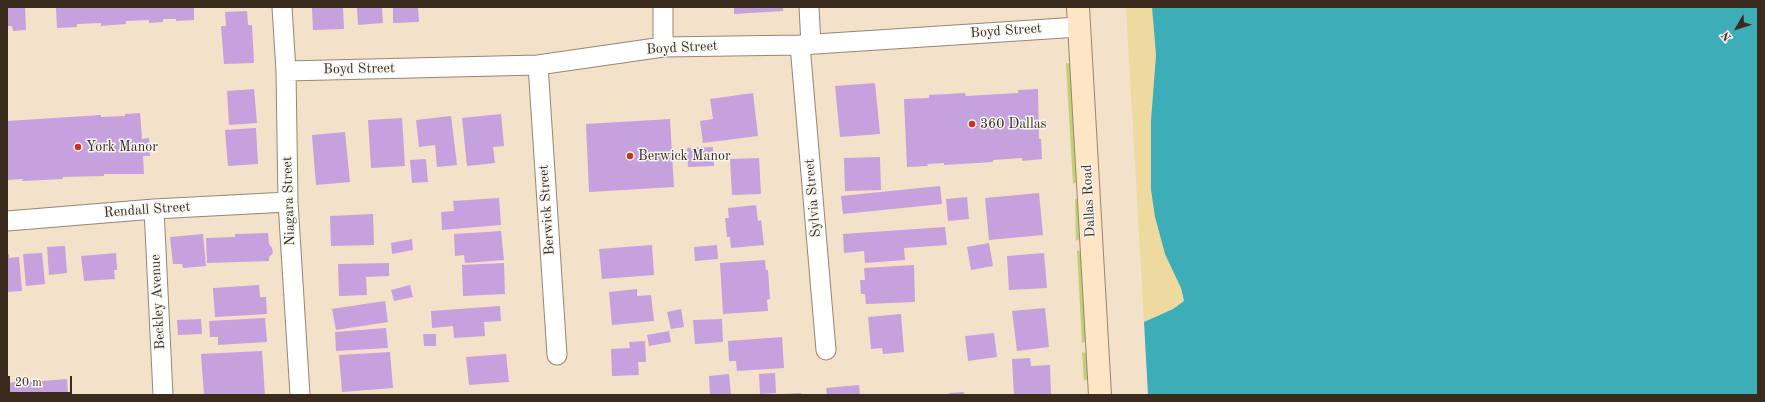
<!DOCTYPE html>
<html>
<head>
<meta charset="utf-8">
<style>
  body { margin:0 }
  #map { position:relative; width:1765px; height:402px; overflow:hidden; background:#f3e1c9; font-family:"Old Standard TT",serif }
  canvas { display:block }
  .frame { position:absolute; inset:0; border:8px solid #3b2a1e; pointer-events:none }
  .north { position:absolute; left:1717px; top:8px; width:40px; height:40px; -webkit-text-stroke:3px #f6f6f2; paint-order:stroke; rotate:231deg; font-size:11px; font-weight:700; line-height:16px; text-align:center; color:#3b2a1e }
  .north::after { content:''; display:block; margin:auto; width:14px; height:18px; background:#3b2a1e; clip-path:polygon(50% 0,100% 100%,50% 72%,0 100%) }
  .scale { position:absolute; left:8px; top:376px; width:64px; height:18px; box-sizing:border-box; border:2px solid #3b2a1e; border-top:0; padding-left:5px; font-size:12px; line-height:14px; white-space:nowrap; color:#3b2a1e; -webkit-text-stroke:3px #f6f6f2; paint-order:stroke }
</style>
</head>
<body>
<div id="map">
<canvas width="1765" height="402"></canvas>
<div class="frame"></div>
<div class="north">N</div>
<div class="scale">20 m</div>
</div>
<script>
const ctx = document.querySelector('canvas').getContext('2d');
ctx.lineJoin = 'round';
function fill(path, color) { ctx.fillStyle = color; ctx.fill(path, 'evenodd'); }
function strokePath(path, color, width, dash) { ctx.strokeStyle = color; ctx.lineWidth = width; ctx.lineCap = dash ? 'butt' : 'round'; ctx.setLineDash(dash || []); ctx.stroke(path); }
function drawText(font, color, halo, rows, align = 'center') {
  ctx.font = font + ' "Old Standard TT",serif'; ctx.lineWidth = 3; ctx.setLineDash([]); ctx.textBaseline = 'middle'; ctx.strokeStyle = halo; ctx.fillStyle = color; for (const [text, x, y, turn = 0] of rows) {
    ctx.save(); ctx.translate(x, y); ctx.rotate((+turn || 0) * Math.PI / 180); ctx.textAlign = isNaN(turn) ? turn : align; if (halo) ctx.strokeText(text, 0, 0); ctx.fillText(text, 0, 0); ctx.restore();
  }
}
fill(new Path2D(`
  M 1066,63 L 1073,64 L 1080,180 L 1073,184 Z
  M 1075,199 L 1081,200 L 1083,237 L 1076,241 Z
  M 1077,250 L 1084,252 L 1089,340 L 1082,343 Z
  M 1082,352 L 1089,355 L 1091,377 L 1084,381 Z`), '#bfd173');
fill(new Path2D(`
  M 1126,7 L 1152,7 L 1156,55 L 1151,120 L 1151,190 L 1155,217 L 1165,254 L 1181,288 L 1184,301 L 1173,309 L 1144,322 Z`), '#eeda9e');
fill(new Path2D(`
  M 1152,7 L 1758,7 L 1758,395 L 1148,395 L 1144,322 L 1173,309 L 1184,301 L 1181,288 L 1165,254 L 1155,217 L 1151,190 L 1151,120 L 1156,55 Z`), '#3dadb8');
fill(new Path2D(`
  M 7,7 L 25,7 L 26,30 L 13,31 L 12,26 L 7,26 Z
  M 56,7 L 194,7 L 194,20 L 176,21 L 176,19 L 163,19 L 163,22 L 149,23 L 149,20 L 126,21 L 126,24 L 101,26 L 101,23 L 77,24 L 77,27 L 57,28 Z
  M 312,7 L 343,7 L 344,29 L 313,30 Z
  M 357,7 L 382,7 L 383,23 L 358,25 Z
  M 393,7 L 418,7 L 419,22 L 393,23 Z
  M 734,7 L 783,7 L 783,11 L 734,14 Z
  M 247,11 L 248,25 L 252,25 L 254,63 L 224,64 L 221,26 L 226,26 L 225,12 Z
  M 875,83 L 880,134 L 840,137 L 835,86 Z
  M 254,89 L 257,123 L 229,125 L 227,91 Z
  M 1038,89 L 1039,139 L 1041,139 L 1042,159 L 1022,161 L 1022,158 L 993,160 L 993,162 L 944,165 L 944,163 L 927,164 L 928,166 L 907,167 L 904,99 L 929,98 L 929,95 L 965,93 L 966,96 L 1018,93 L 1018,90 Z
  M 753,93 L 758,136 L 703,143 L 700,121 L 713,119 L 710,99 Z
  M 140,113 L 142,139 L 149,138 L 150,156 L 143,156 L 144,174 L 104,174 L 104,176 L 63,177 L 63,179 L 22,181 L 23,179 L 7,180 L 7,121 L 101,115 L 101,117 L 125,116 L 125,114 Z
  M 501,114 L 504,146 L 493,147 L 495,163 L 467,166 L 462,118 Z
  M 451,116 L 457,165 L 437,167 L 435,145 L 419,147 L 416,120 Z
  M 402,118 L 405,166 L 371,168 L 368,120 Z
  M 670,119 L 674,187 L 589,192 L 586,124 Z
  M 256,128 L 258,164 L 228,166 L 225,130 Z
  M 345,132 L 350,182 L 316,185 L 312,135 Z
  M 713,147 L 714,166 L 688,167 L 687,148 Z
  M 880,157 L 881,190 L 845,191 L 844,158 Z
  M 759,158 L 761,194 L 732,195 L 730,159 Z
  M 426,159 L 428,182 L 412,183 L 410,160 Z
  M 940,186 L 942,204 L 843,214 L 841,196 Z
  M 1039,193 L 1043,235 L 989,240 L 985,198 Z
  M 967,197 L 969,219 L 948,221 L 946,199 Z
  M 499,198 L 501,225 L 442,230 L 441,212 L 454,211 L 453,201 Z
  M 756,205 L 758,221 L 761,220 L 764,245 L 731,248 L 730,237 L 727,237 L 725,218 L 729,218 L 728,208 Z
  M 373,214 L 374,245 L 331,246 L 330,216 Z
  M 945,227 L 947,245 L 904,248 L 905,260 L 865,263 L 864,251 L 844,253 L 843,234 Z
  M 501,231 L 504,260 L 465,263 L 464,255 L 455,256 L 454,234 Z
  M 268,233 L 269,244 L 272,248 L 273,253 L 269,257 L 269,261 L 207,263 L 206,238 L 235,237 L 235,234 Z
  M 203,234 L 206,266 L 183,268 L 182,264 L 173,264 L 170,237 Z
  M 412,239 L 413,250 L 392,254 L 391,243 Z
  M 989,243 L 993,266 L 971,270 L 967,247 Z
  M 652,245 L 654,275 L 602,279 L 599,249 Z
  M 717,245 L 718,259 L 695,261 L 694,247 Z
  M 65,246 L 67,273 L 49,275 L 47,247 Z
  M 42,253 L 45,284 L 26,286 L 23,254 Z
  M 116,253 L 117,270 L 114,270 L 115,279 L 84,281 L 81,256 Z
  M 1044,253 L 1047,288 L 1009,290 L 1007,256 Z
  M 7,254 L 9,254 L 9,258 L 19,257 L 22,291 L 7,292 Z
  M 765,260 L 766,270 L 768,270 L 770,299 L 767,300 L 768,311 L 723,314 L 720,263 Z
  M 389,263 L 389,276 L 366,277 L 367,295 L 339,296 L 338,264 Z
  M 504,263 L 505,294 L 463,296 L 462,265 Z
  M 914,265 L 915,302 L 866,304 L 865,294 L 861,294 L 860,280 L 865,280 L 864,268 Z
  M 259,285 L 260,297 L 266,297 L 267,314 L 215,317 L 213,288 Z
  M 410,285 L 413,297 L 394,301 L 391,290 Z
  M 637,289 L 637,296 L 651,295 L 654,321 L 612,325 L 609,292 Z
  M 385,301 L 388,322 L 336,330 L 332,309 Z
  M 500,306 L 501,321 L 484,322 L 485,336 L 454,338 L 453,326 L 432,328 L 431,311 Z
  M 1045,308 L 1049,347 L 1017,351 L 1012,311 Z
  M 681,309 L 684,327 L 671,329 L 667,312 Z
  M 901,314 L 904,352 L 883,354 L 882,348 L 871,349 L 868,317 Z
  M 265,318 L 267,342 L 218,345 L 218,337 L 210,337 L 209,321 Z
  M 201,319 L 202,334 L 178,335 L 177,320 Z
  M 722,319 L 723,342 L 695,344 L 693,320 Z
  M 386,328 L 388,348 L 336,351 L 335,332 Z
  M 669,331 L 671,342 L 649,346 L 647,335 Z
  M 994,333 L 997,357 L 968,361 L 965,336 Z
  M 423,334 L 436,334 L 436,346 L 424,346 Z
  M 782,337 L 784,368 L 737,371 L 736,361 L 729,361 L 728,341 Z
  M 645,341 L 646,362 L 638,362 L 639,375 L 612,376 L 611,349 L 630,348 L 629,342 Z
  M 262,351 L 265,395 L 204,395 L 201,354 Z
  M 390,352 L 393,388 L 342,392 L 339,355 Z
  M 506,354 L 509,382 L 469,385 L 466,357 Z
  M 1030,358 L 1031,366 L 1050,365 L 1051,395 L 1014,395 L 1012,359 Z
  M 775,373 L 776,393 L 760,394 L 759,374 Z
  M 729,374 L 731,395 L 710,395 L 709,376 Z
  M 29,379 L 29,382 L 67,379 L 68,395 L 7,395 L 7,383 L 17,382 L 17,380 Z
  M 859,385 L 860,395 L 827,395 L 826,388 Z
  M 964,392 L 964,395 L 949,395 L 949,393 Z
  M 801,393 L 801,395 L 783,395 L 783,394 Z`), '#c5a1de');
const minor = new Path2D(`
  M 282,7 L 286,71 L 288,202 L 300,395
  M 663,7 L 663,47
  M 809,7 L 811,44
  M 800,45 L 826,350
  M 538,65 L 557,355
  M 286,71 L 538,65 L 663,47 L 800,45 L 1079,27
  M 154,209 L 163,395
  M 7,221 L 154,209 L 288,202`);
const secondary = new Path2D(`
  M 1078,7 L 1100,395`);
strokePath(minor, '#978674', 21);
strokePath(secondary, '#978674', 24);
strokePath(minor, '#fff', 19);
strokePath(secondary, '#fde5c5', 22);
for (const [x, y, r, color] of [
  [972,124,4,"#c8321e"],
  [78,147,4,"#c8321e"],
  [630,156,4,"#c8321e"]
]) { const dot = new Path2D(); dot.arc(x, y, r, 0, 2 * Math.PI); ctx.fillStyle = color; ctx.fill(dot); strokePath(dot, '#f6f6f2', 1.5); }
drawText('14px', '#3b2a1e', '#f6f6f2', [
  ["Boyd Street",1006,31,-4],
  ["Boyd Street",682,48,-3],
  ["Boyd Street",359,69,-1],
  ["Sylvia Street",813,198,-95],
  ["Niagara Street",289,201,-92],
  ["Dallas Road",1089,201,-93],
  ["Rendall Street",147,210,-4],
  ["Berwick Street",547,210,-94],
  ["Beckley Avenue",158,302,-93]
]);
drawText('14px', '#3b2a1e', '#f6f6f2', [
  ["360 Dallas",980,124],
  ["York Manor",86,147],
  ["Berwick Manor",638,156]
], 'left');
</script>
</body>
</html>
